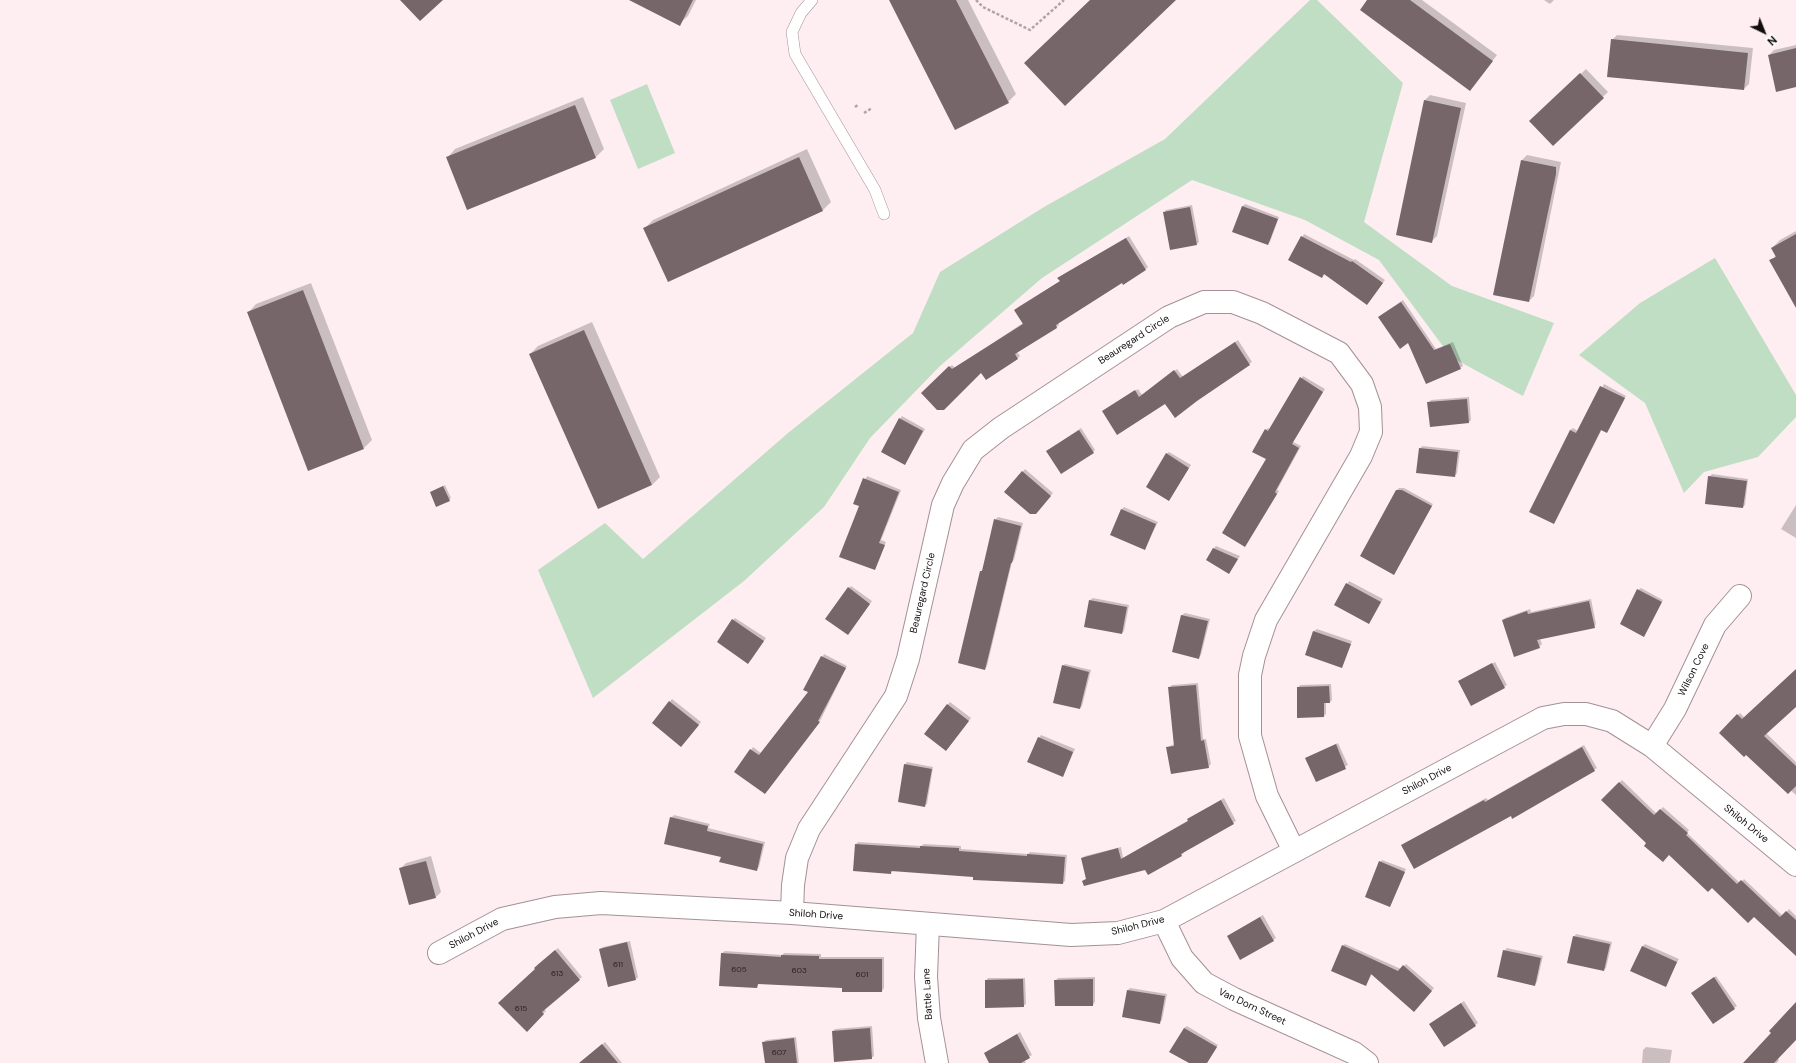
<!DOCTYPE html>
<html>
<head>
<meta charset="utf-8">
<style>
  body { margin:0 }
  #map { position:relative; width:1796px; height:1063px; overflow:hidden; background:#feeef1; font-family:"DM Sans",sans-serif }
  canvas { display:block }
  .north { position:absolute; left:1744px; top:12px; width:40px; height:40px; -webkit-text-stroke:3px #fff; paint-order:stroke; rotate:137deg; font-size:11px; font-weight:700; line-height:16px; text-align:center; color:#120c0d }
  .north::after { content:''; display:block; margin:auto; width:14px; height:18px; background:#120c0d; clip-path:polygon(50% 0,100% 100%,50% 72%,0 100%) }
</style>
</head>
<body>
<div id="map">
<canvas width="1796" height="1063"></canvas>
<div class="north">N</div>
</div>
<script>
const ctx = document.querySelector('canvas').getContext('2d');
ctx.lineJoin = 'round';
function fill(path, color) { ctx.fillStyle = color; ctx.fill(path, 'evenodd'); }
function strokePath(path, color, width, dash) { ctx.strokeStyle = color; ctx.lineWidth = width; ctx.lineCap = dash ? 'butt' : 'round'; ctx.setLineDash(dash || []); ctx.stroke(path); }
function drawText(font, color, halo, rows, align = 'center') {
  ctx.font = font + ' "DM Sans",sans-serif'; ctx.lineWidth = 3.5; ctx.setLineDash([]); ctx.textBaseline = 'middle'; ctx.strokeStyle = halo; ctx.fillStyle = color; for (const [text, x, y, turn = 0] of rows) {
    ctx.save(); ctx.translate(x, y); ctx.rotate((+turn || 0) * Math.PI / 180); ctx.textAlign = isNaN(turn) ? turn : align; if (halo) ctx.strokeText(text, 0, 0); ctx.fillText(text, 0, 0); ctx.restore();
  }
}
fill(new Path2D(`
  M 1310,0 L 1317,0 L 1403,83 L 1364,222 L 1452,286 L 1554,323 L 1523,396 L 1451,357 L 1379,260 L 1305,220 L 1192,180 L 1042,278 L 940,366 L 870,438 L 824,507 L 744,581 L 593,698 L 538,570 L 605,523 L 643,559 L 788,433 L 913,333 L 940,272 L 1044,207 L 1165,139 Z
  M 647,84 L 675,153 L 638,169 L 610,100 Z
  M 1715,258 L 1796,395 L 1796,417 L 1758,457 L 1704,472 L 1684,493 L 1645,403 L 1579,355 L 1640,303 Z`), '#bfdec3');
fill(new Path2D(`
  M 631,0 L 696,0 L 688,16 L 679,24 Z
  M 890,0 L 968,0 L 1016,94 L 1008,102 Z
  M 1368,0 L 1422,0 L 1497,55 L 1470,90 Z
  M 1544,0 L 1554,0 L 1550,4 Z
  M 1617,35 L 1753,48 L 1749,84 L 1744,89 L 1612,40 Z
  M 1796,45 L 1796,86 L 1769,55 L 1774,50 Z
  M 1586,69 L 1608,92 L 1553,145 L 1531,121 Z
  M 1430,95 L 1466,103 L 1437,236 L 1432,241 L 1397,234 L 1425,100 Z
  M 583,97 L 604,149 L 596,157 L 447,158 L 455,149 Z
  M 807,149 L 831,202 L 823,210 L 645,228 L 653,220 Z
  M 1527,155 L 1561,162 L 1534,296 L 1529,301 L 1494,294 L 1522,160 Z
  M 1245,204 L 1279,217 L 1270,242 L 1268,244 L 1242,207 Z
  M 1192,205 L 1199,242 L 1197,244 L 1164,213 L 1166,210 Z
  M 1796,231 L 1796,305 L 1771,261 L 1776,255 L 1772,248 L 1780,240 Z
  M 1304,234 L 1354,260 L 1355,259 L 1385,280 L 1367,304 L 1324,274 L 1322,277 L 1289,260 Z
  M 1129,236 L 1148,267 L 1146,269 L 1123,283 L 1122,281 L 1058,322 L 1059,325 L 1057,327 L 1017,352 L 1020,356 L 1018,358 L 922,393 L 952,365 L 955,368 L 1023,323 L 1015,310 L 1018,307 L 1061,281 L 1061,276 Z
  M 311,283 L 372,440 L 364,448 L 248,313 L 256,304 Z
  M 1403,300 L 1436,349 L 1453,342 L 1463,366 L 1460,368 L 1409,342 L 1381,315 Z
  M 592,322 L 660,477 L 652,485 L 530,354 L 538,346 Z
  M 1238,340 L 1252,362 L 1196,400 L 1106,409 L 1138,389 L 1142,395 L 1177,369 L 1183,377 Z
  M 1303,376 L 1325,389 L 1293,442 L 1301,446 L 1277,490 L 1279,491 L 1247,543 L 1267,459 L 1266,430 L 1268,428 L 1270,429 Z
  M 1604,384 L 1626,396 L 1609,429 L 1607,431 L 1602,429 L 1554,523 L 1570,430 L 1573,428 L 1578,431 Z
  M 1469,397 L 1471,420 L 1469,422 L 1428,403 L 1431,400 Z
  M 902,416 L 925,429 L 905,464 L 900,419 Z
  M 1081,428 L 1095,450 L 1093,452 L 1050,449 Z
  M 1422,446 L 1460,450 L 1457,473 L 1455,476 L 1420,449 Z
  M 1169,452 L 1191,465 L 1169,500 L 1166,454 Z
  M 1025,469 L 1053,493 L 1038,510 L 1005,492 Z
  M 1712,474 L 1748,479 L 1745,505 L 1743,507 L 1709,477 Z
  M 867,476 L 901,490 L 881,540 L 886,542 L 874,569 L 860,505 L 855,503 Z
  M 445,485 L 451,498 L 449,500 L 431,492 Z
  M 1399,488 L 1404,488 L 1433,504 L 1394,574 L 1396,491 Z
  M 1796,505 L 1796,538 L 1781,529 Z
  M 1124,507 L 1158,522 L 1145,548 L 1121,510 Z
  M 998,517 L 1023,523 L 1014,560 L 1012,562 L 987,666 L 985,669 L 981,571 L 984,569 L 995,520 Z
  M 1216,546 L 1240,556 L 1229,573 L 1214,548 Z
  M 1349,581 L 1383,599 L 1371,620 L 1335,605 Z
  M 851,586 L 872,601 L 850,631 L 849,588 Z
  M 1641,588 L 1663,600 L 1644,635 L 1638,590 Z
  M 1093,598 L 1129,605 L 1124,631 L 1122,633 L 1090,600 Z
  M 1591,599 L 1596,624 L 1594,627 L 1540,639 L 1542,644 L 1539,647 L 1503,621 L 1505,618 L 1530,609 L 1531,612 Z
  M 1185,613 L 1210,619 L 1201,655 L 1198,658 L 1173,651 L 1182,615 Z
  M 735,618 L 766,638 L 751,660 L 733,620 Z
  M 1317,629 L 1352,641 L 1342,667 L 1306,654 L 1314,631 Z
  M 824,654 L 847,666 L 821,719 L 768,790 L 751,750 L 753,747 L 761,753 L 809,692 L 805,689 Z
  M 1495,662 L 1507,685 L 1504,687 L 1459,681 Z
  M 1065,664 L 1091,670 L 1082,706 L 1080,708 L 1063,666 Z
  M 1796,675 L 1796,706 L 1766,733 L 1796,762 L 1796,795 L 1720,733 L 1740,713 L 1745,718 Z
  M 1198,683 L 1203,739 L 1206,739 L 1211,764 L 1208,767 L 1168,747 L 1174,744 L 1169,688 L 1172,685 Z
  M 1331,684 L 1332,700 L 1330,702 L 1326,702 L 1326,714 L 1324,716 L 1298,688 L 1300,685 Z
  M 672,699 L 701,722 L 684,743 L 653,722 Z
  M 950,702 L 971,718 L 948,748 L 925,734 Z
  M 1041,735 L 1075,749 L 1063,776 L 1039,738 Z
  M 1338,743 L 1348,765 L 1316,780 L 1306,758 Z
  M 1584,745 L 1597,768 L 1594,770 L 1511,815 L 1402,845 L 1486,798 L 1488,800 Z
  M 907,762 L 933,767 L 927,804 L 924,806 L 905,765 Z
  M 1622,780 L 1657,814 L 1663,807 L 1689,830 L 1687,833 L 1740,883 L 1744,879 L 1783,916 L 1789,909 L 1796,916 L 1796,955 L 1754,915 L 1712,887 L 1669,853 L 1647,843 L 1602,800 Z
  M 1224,798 L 1236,821 L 1183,852 L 1184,853 L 1181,855 L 1146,869 L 1083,881 L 1087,878 L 1082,858 L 1085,856 L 1121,847 L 1123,858 L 1189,820 L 1191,817 Z
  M 674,815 L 710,824 L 708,828 L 765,842 L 759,867 L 757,869 L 722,856 L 671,818 Z
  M 858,842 L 921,846 L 924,844 L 961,846 L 961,849 L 1028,854 L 1030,852 L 1067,855 L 1065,881 L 1063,883 L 894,870 L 891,873 L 854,870 L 856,844 Z
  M 431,856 L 441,892 L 436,897 L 400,869 L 406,863 Z
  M 1382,860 L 1406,869 L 1390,906 L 1380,862 Z
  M 1263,915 L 1276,938 L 1273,940 L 1228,936 Z
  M 1576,934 L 1612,942 L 1606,968 L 1604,970 L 1574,937 Z
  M 630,941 L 638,977 L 636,979 L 600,949 L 603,947 Z
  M 1345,944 L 1401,969 L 1406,964 L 1434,988 L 1416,1008 L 1372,974 L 1366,985 L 1343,946 Z
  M 1645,944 L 1679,959 L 1665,986 L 1642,947 Z
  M 558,948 L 582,977 L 544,1009 L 546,1011 L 527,1030 L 537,965 Z
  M 1507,948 L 1543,956 L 1537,982 L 1535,984 L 1504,951 Z
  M 725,951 L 782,955 L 784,953 L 821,954 L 821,957 L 884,957 L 884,988 L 882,991 L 843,991 L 843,987 L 759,983 L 757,987 L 722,953 Z
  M 1716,976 L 1737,1006 L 1713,1023 L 1692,993 Z
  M 1095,977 L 1095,1002 L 1093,1005 L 1055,981 L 1058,978 Z
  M 988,978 L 1025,978 L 1026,1004 L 1023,1006 L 986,981 Z
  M 1130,988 L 1167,994 L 1162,1020 L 1160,1022 L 1128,990 Z
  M 1464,1001 L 1478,1023 L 1445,1046 L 1433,1022 Z
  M 1796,1005 L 1796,1038 L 1777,1058 L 1779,1060 L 1777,1063 L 1744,1063 Z
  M 872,1026 L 874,1056 L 871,1058 L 833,1031 L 835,1029 Z
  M 1187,1026 L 1218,1045 L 1207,1063 L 1191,1063 L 1184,1028 Z
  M 1020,1032 L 1032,1055 L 1024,1060 L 1026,1063 L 991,1063 L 985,1053 Z
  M 796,1037 L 799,1063 L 766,1063 L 763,1043 L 766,1040 Z
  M 605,1042 L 622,1063 L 580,1063 Z
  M 1646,1047 L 1672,1050 L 1670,1063 L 1642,1063 L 1643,1050 Z`), '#0003');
fill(new Path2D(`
  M 400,0 L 443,0 L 420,21 Z
  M 629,0 L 693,0 L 680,26 Z
  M 889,0 L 956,0 L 1009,103 L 955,130 Z
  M 1090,0 L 1176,0 L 1065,106 L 1024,63 Z
  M 1367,0 L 1410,0 L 1493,61 L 1470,91 L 1360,10 Z
  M 1611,39 L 1748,53 L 1744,90 L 1607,77 Z
  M 1796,48 L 1796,87 L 1776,92 L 1768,55 Z
  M 1580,73 L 1604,98 L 1553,146 L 1529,121 Z
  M 1424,100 L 1461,108 L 1432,243 L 1396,235 Z
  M 575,105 L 596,158 L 467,210 L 446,157 Z
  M 799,157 L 823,211 L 668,282 L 643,228 Z
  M 1521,160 L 1556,167 L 1556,174 L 1529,302 L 1493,295 Z
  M 1242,206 L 1278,219 L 1268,245 L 1232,232 Z
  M 1190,207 L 1197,245 L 1170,250 L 1163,212 Z
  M 1796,234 L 1796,308 L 1769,260 L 1776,257 L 1771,248 Z
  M 1301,236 L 1351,262 L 1352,261 L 1383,283 L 1367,305 L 1324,274 L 1322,278 L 1288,260 Z
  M 1126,238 L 1146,270 L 1123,285 L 1122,283 L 1056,325 L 1057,328 L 1015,354 L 1018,359 L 986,380 L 981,373 L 944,410 L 937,410 L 921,393 L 949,366 L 952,369 L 1023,324 L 1014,310 L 1060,281 L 1057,278 Z
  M 303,290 L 364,449 L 308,471 L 247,312 Z
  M 1401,302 L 1434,350 L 1450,344 L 1461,369 L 1426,384 L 1408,343 L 1400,349 L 1378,317 Z
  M 584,330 L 652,485 L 598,509 L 529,354 Z
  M 1235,342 L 1250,365 L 1197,401 L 1175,418 L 1165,404 L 1117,435 L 1102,411 L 1135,390 L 1139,397 L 1174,370 L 1180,378 Z
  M 1300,377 L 1323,392 L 1292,444 L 1299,448 L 1275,492 L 1277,494 L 1245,547 L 1222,533 L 1266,459 L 1252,452 L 1265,429 L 1268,431 Z
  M 1600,386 L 1625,398 L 1607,433 L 1601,430 L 1554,524 L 1529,512 L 1570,430 L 1576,433 Z
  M 1467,399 L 1469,423 L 1430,427 L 1427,402 Z
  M 899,418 L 923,431 L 905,465 L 881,452 Z
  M 1079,430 L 1094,453 L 1061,474 L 1046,451 Z
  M 1419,448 L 1458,452 L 1455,477 L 1416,473 Z
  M 1166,453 L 1189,468 L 1169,501 L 1146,487 Z
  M 1022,471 L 1051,496 L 1036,514 L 1030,514 L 1004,492 Z
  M 1708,476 L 1747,481 L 1743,508 L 1705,504 Z
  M 863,478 L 899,492 L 879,543 L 885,545 L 875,570 L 839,557 L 859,506 L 853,504 Z
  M 443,486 L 450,501 L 436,507 L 430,492 Z
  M 1396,490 L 1402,490 L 1432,506 L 1394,575 L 1360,556 Z
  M 1121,509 L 1156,524 L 1145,550 L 1110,535 Z
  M 994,519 L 1021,526 L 1012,563 L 1011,563 L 985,670 L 958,663 L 980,571 L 982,571 Z
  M 1213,548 L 1238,559 L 1229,574 L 1206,560 Z
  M 1346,583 L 1381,602 L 1369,624 L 1334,605 Z
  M 848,587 L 870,604 L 848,635 L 825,619 Z
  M 1637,589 L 1662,602 L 1644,637 L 1620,624 Z
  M 1089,600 L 1127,607 L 1122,634 L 1084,627 Z
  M 1589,601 L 1595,628 L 1537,640 L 1540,648 L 1514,657 L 1502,620 L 1527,611 L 1528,614 Z
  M 1181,615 L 1208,621 L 1199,659 L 1172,652 Z
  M 732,619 L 764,641 L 748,664 L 717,642 Z
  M 1313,631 L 1351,644 L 1342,668 L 1305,655 Z
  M 821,656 L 846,668 L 818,721 L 820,722 L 765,794 L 734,772 L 750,749 L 759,755 L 808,692 L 803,690 Z
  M 1492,663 L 1505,688 L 1471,706 L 1458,681 Z
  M 1062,665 L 1089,672 L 1080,709 L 1053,703 Z
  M 1796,669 L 1796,707 L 1764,736 L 1796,766 L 1796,786 L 1788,794 L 1746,755 L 1744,757 L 1719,733 L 1737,714 L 1742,719 Z
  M 1196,685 L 1201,741 L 1204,740 L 1209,768 L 1171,774 L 1166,747 L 1174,746 L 1168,687 Z
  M 1329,686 L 1330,703 L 1324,703 L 1324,717 L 1297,718 L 1297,687 Z
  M 669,701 L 699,725 L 681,747 L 652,723 Z
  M 947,704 L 969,721 L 946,751 L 924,734 Z
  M 1038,737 L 1073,752 L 1063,777 L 1027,762 Z
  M 1336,744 L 1346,769 L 1316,782 L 1305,758 Z
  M 1582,747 L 1595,771 L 1512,819 L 1511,816 L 1414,869 L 1401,845 L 1484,800 L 1485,802 Z
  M 904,764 L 932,769 L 925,807 L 898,802 Z
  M 1619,782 L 1654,815 L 1660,809 L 1688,833 L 1686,835 L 1737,884 L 1741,880 L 1780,917 L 1786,911 L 1796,920 L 1796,956 L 1754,917 L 1748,923 L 1712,888 L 1708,892 L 1669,855 L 1663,862 L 1644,846 L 1646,843 L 1601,800 Z
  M 1221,800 L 1234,824 L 1181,854 L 1182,856 L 1148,875 L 1145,870 L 1084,886 L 1082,881 L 1086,879 L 1081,858 L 1118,848 L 1121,859 L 1188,821 L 1187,819 Z
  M 670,817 L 708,826 L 707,831 L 763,844 L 757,871 L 719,862 L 721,857 L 664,844 Z
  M 855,844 L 920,848 L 920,846 L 959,848 L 959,851 L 1027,856 L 1027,854 L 1065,857 L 1063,884 L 973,880 L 973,877 L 891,871 L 891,874 L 853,871 Z
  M 426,861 L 436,898 L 409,905 L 399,868 Z
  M 1379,861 L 1405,872 L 1390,907 L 1365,897 Z
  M 1260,917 L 1274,941 L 1240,960 L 1227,936 Z
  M 1573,936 L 1610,944 L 1604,971 L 1567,963 Z
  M 627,942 L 636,980 L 608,987 L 599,949 Z
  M 1342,945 L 1398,971 L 1403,965 L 1432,991 L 1414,1012 L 1371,974 L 1366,986 L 1331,971 Z
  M 1642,946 L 1677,962 L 1666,987 L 1630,971 Z
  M 555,950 L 580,980 L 542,1012 L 544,1014 L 527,1032 L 498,1003 L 535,969 L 534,968 Z
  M 1503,950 L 1541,958 L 1535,986 L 1497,977 Z
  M 721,953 L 781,957 L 781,955 L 819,956 L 819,959 L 882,959 L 882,992 L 842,992 L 842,988 L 758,984 L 757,988 L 719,986 Z
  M 1714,977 L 1735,1009 L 1713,1024 L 1691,993 Z
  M 1023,979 L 1024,1007 L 985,1008 L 985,980 Z
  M 1093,979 L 1093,1006 L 1055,1006 L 1054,980 Z
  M 1127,990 L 1165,996 L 1160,1024 L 1122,1017 Z
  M 1796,1002 L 1796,1040 L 1774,1063 L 1743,1063 L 1771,1033 L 1769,1031 Z
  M 1461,1003 L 1476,1026 L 1444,1047 L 1429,1024 Z
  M 870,1028 L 872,1059 L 834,1062 L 832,1031 Z
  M 1184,1028 L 1217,1047 L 1207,1063 L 1189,1063 L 1169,1052 Z
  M 1017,1034 L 1030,1058 L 1021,1063 L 989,1063 L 984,1053 Z
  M 794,1038 L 797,1063 L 765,1063 L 762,1042 Z
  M 602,1044 L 618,1063 L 579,1063 Z`), '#766569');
const service = new Path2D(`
  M 812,0 L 801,13 L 792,32 L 795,54 L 875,190 L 884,214`);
const minor = new Path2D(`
  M 1652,746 L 1675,709 L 1715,625 L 1740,596
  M 792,913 L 793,885 L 797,858 L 809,829 L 896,696 L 908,659 L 943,505 L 953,483 L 973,450 L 1001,428 L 1169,317 L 1204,302 L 1233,302 L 1262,313 L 1339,353 L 1362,384 L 1370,407 L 1371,432 L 1361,456 L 1266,620 L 1254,656 L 1250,675 L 1250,736 L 1267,796 L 1294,851
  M 1164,921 L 1182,958 L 1204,983 L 1234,999 L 1354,1053 L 1367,1063
  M 928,924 L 926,977 L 929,1018 L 937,1063
  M 439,953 L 502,919 L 555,907 L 601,903 L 792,913 L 1071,935 L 1118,933 L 1164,921 L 1543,718 L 1564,714 L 1586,714 L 1612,721 L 1652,746 L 1796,865`);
strokePath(service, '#a39195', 12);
strokePath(minor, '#a39195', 24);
strokePath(new Path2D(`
  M 976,0 L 983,7 L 1030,30 L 1064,0
  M 855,107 L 859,104
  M 864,113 L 872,108`), '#b0a4a6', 2.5, [3, 2]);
strokePath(service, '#fff', 11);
strokePath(minor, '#fff', 22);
drawText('8px', '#2b2224', null, [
  ["611",618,965],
  ["605",739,970],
  ["603",799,971],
  ["613",557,974],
  ["601",862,975],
  ["615",521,1009],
  ["607",779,1053]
]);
drawText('10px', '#120c0d', '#fff', [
  ["Beauregard Circle",1134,340,-33],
  ["Beauregard Circle",923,593,-77],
  ["Wilson Cove",1694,670,-64],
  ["Shiloh Drive",1427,780,-28],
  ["Shiloh Drive",1746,824,39],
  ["Shiloh Drive",816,915,4],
  ["Shiloh Drive",1138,926,-14],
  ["Shiloh Drive",474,934,-28],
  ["Battle Lane",928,994,-93],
  ["Van Dorn Street",1252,1007,25]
]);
</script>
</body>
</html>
